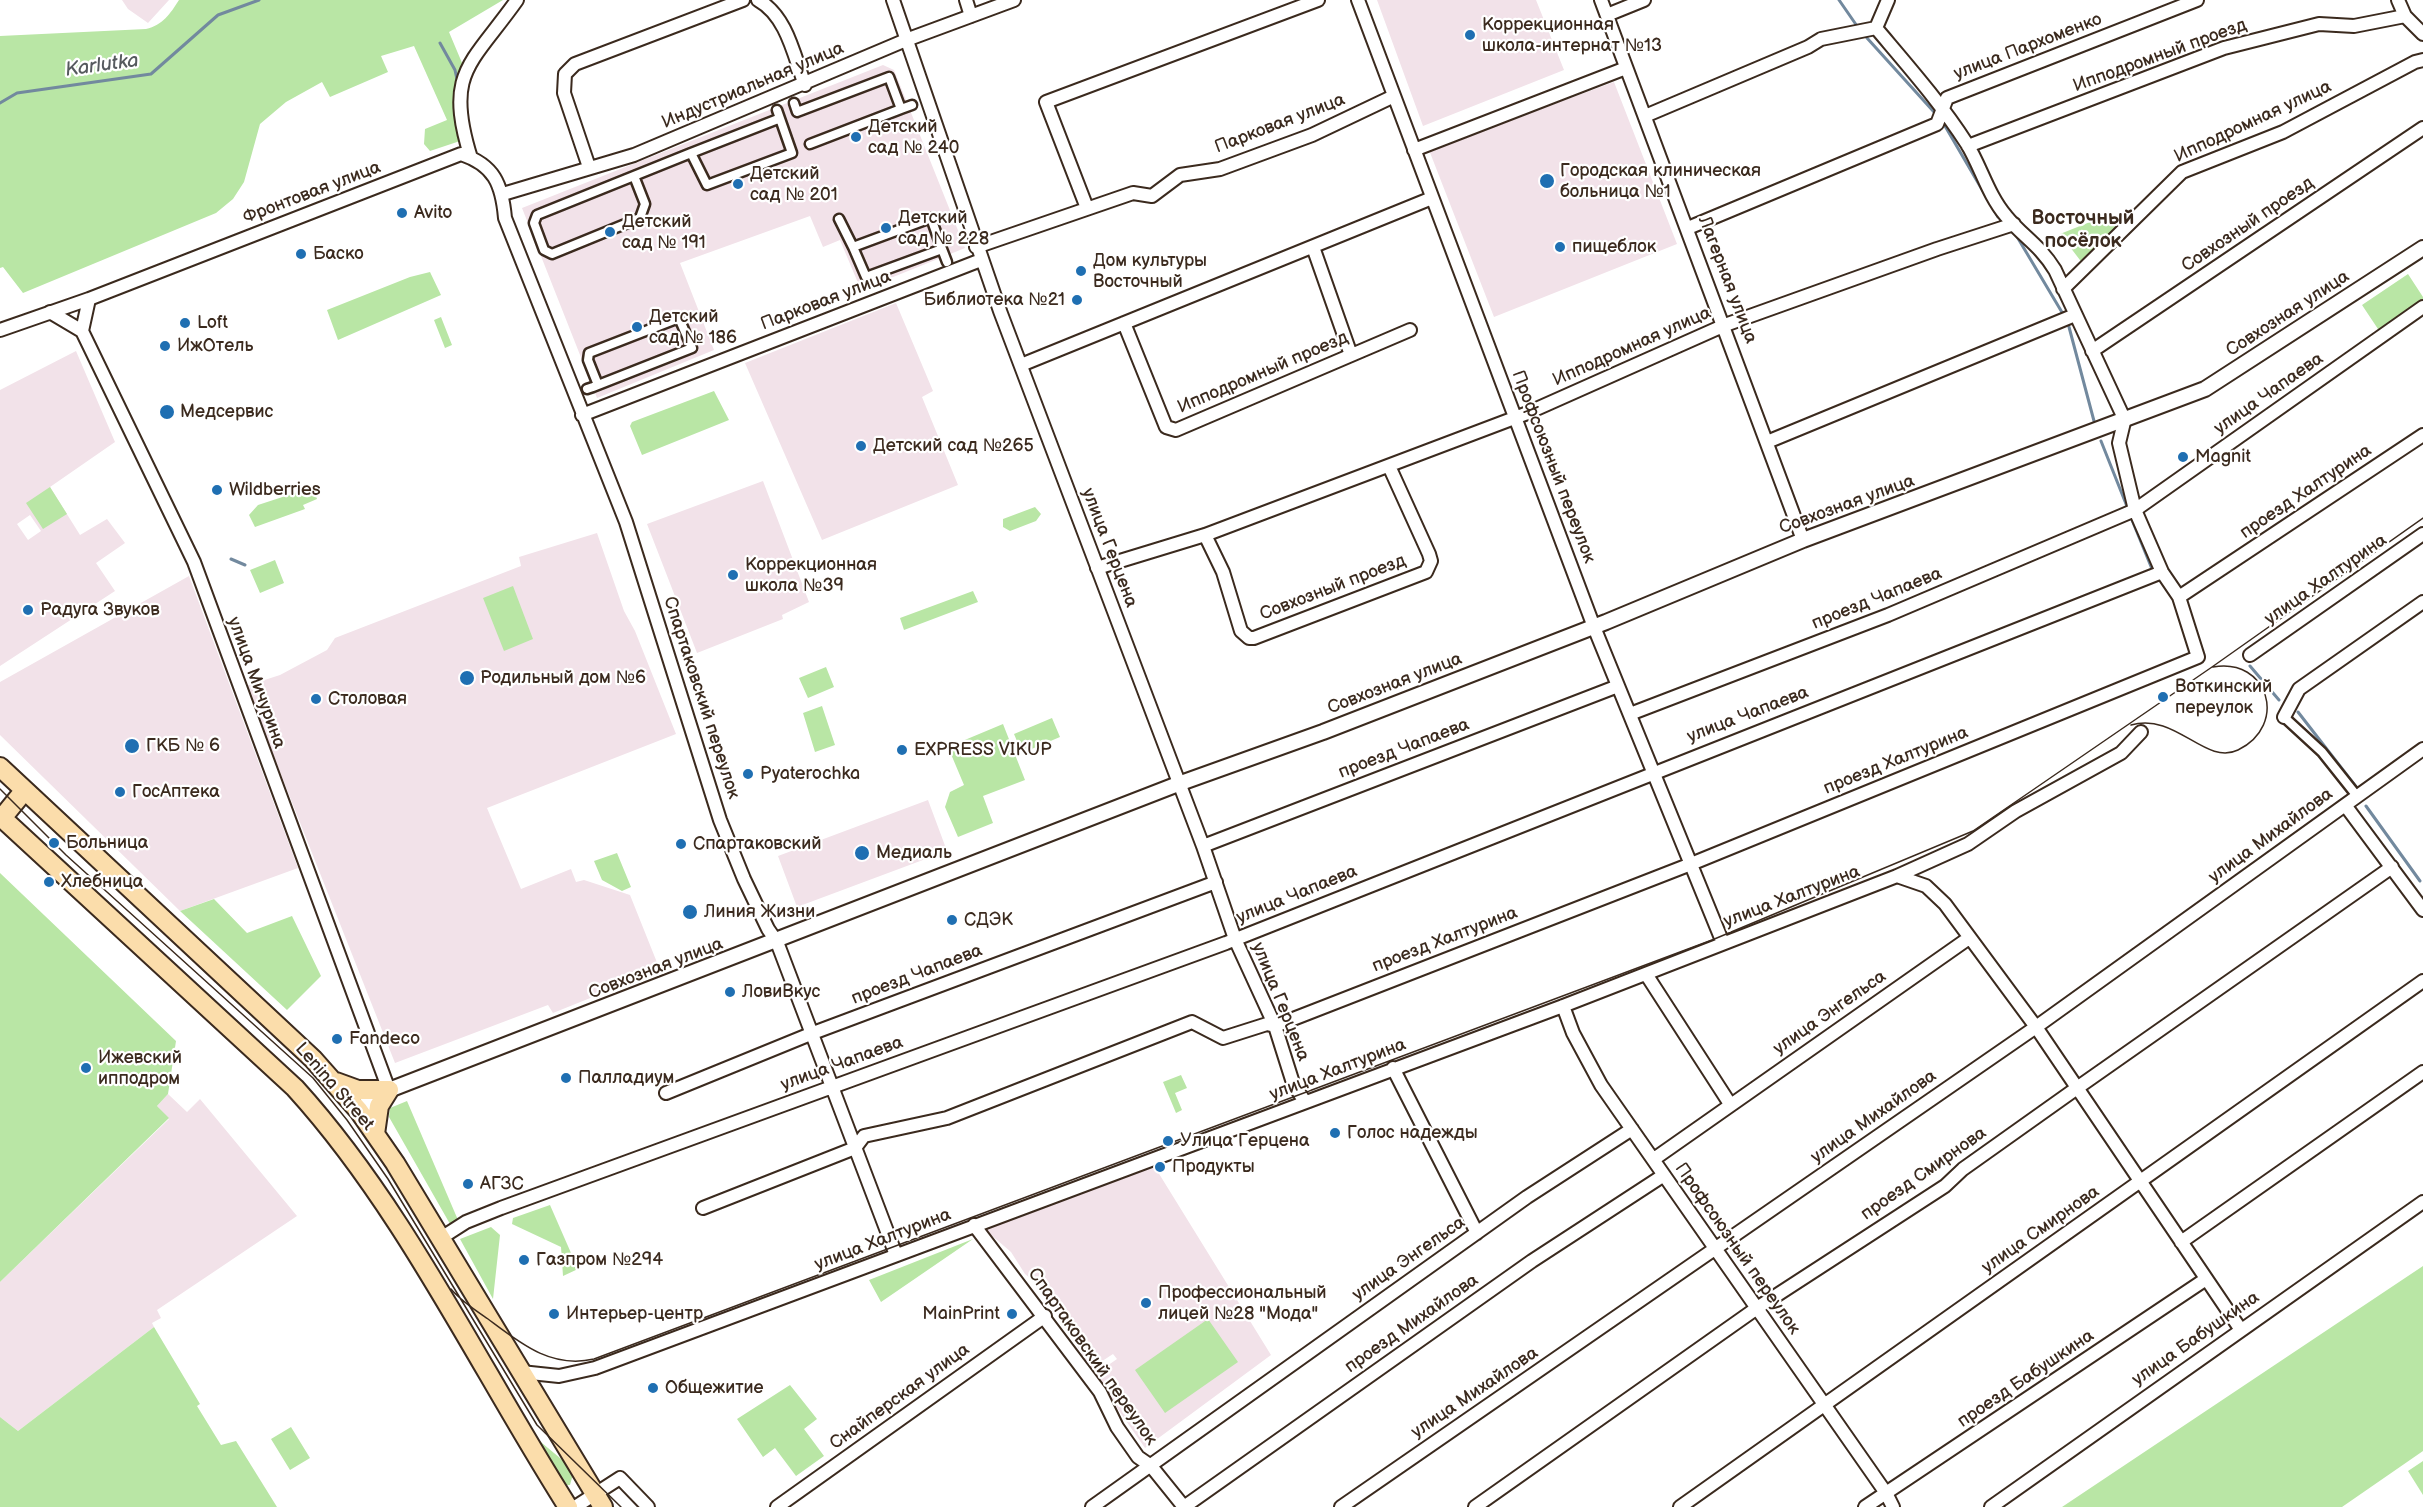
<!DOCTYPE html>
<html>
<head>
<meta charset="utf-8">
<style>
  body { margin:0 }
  canvas { display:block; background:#fff }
</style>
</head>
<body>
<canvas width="2423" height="1507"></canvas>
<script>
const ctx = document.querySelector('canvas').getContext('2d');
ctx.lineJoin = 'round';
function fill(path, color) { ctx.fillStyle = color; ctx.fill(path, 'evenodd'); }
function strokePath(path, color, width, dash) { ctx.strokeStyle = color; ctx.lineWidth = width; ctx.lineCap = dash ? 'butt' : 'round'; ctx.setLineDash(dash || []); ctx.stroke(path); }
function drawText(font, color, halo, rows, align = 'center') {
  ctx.font = font + ' "Balsamiq Sans",sans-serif'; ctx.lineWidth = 4.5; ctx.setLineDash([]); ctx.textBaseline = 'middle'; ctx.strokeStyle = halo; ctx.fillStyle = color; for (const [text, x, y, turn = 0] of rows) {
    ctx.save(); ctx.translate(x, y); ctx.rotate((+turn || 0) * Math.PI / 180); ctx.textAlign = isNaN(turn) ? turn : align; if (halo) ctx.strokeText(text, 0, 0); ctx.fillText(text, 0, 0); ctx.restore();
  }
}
fill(new Path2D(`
  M 122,0 L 169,0 L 148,23 L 128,9 Z
  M 1377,0 L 1536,0 L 1564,70 L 1423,126 Z
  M 883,65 L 894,70 L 965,248 L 861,290 L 840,240 L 823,247 L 810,216 L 680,263 L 714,350 L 597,398 L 522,208 Z
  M 1614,82 L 1677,244 L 1494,317 L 1429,150 Z
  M 896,303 L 933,391 L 922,397 L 958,485 L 822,540 L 745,363 Z
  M 76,351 L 115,442 L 50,487 L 80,535 L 107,519 L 125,543 L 96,563 L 115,591 L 0,666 L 0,390 ZM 30,515 L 41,531 L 28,540 L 17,524 Z
  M 763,481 L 809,602 L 782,615 L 783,619 L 697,653 L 647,524 Z
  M 597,533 L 624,611 L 635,631 L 676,734 L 487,808 L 521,889 L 571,869 L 576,882 L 584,880 L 630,895 L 660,970 L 553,1013 L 548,1005 L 395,1063 L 246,686 L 280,675 L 327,650 L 335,638 L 521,566 L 519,557 Z
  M 189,576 L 298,868 L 180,911 L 0,735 L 0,682 Z
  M 928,800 L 947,851 L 797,907 L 778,856 Z
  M 168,1094 L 187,1112 L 200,1099 L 297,1216 L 157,1310 L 161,1318 L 152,1323 L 154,1327 L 18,1431 L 0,1417 L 0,1282 L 169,1119 L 157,1106 Z
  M 1153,1164 L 1271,1355 L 1145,1448 L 1094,1375 L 1117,1359 L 1113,1354 L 1090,1369 L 1048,1294 L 1025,1274 L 1011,1252 L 983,1228 Z`), '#f2e2e9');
fill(new Path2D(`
  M 179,0 L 503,0 L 449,32 L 465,70 L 463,140 L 430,151 L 424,144 L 425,129 L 447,120 L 414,46 L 381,56 L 388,72 L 330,97 L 322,82 L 286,102 L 260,124 L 244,182 L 233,199 L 216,213 L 23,293 L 3,267 L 0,268 L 0,36 L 146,29 C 163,25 170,14 179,0 Z
  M 2110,214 L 2116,228 L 2083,264 L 2060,234 Z
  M 430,272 L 441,295 L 338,340 L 327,310 L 410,277 Z
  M 2408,274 L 2423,297 L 2423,303 L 2380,332 L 2362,305 Z
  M 441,317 L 452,345 L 445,348 L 434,320 Z
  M 714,391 L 729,420 L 642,455 L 630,426 L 632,422 Z
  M 50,487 L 67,514 L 43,529 L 26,503 Z
  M 313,487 L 317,499 L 303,505 L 305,509 L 255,527 L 249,515 L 258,505 Z
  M 1035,507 L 1041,514 L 1036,521 L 1010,531 L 1003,527 L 1003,519 Z
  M 275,560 L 284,583 L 260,593 L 250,570 Z
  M 513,586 L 533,639 L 504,651 L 483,598 Z
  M 973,591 L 978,602 L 904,630 L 900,618 Z
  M 826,667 L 834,687 L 808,698 L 799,678 Z
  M 822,706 L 835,745 L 815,752 L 803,713 Z
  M 1052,718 L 1060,737 L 1022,753 L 1014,734 Z
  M 1003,724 L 1025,780 L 983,796 L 993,823 L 958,837 L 945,807 L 950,792 L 964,785 L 948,747 Z
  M 617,853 L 631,887 L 622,891 L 602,880 L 594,861 Z
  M 0,873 L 176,1041 L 168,1094 L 157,1106 L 169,1118 L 0,1282 Z
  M 214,899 L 247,933 L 292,916 L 321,976 L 287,1010 L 180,911 Z
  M 1181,1075 L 1187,1088 L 1175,1093 L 1182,1110 L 1176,1113 L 1163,1082 Z
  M 407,1101 L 458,1220 L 450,1224 L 389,1117 L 390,1108 Z
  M 550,1205 L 578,1269 L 563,1276 L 561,1247 L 512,1224 L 513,1218 Z
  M 491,1227 L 500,1235 L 493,1299 L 460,1239 Z
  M 973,1239 L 881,1302 L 869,1280 Z
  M 2423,1266 L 2423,1451 L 2342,1507 L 2062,1507 Z
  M 1208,1319 L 1238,1362 L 1165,1413 L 1135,1370 Z
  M 154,1327 L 200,1404 L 197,1406 L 221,1445 L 236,1441 L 277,1507 L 0,1507 L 0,1417 L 18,1431 Z
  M 790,1385 L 817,1419 L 804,1429 L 824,1456 L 796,1476 L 775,1448 L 763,1457 L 737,1419 Z
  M 291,1427 L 310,1458 L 290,1470 L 271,1439 Z
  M 530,1433 L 566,1463 L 573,1474 L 570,1485 L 560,1485 Z
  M 2423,1461 L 2423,1495 L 2408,1471 Z`), '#b9e6a5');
strokePath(new Path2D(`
  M 1839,0 L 1857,26
  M 1867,38 L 1934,112
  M 440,43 L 455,70 L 458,84
  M 0,103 L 17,93 L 151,74 L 218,15 L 259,0
  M 1945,126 L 1998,217
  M 2016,235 L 2063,314
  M 2069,327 L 2094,421
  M 2101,441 L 2128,509
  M 2130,515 L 2152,569
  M 231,559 L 245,565
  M 2250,666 L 2279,700
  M 2298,712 L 2357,788
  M 2366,806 L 2420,881`), '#72899e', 3);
const pedestrian = new Path2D(`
  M 794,103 L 797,112 L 889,77 L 901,109 L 810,144
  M 901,109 L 912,105
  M 777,110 L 792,153 L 707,185 L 691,153 L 778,119
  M 634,176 L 645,204 L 640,218 L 552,254 L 544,250 L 534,223 L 537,215 L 691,153
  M 839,219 L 853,247 L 931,218 L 942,249 L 866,277 L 853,247
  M 942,249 L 947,262
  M 587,389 L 593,387 L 692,348 L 679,318 L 589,353 L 588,360 L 598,385
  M 2284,717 L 2322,752 L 2357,796`);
const minor = new Path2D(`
  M 758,0 C 787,16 794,56 805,85
  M 893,0 L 1000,311 L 1203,846 L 1235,939 L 1275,1026 L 1293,1083 L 1305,1102
  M 966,0 L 971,16
  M 1358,0 L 1594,627 L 1723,943
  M 1601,0 L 1803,540
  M 2398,0 L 2405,16 L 2423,34
  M 1607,15 L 1644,0
  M 1645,116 L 1808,47 L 1821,39 L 1876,28 L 1888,0
  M 1968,146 L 2224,48 L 2319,24 L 2354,26 L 2405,16
  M 1414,150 L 1626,68
  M 471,158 C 444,72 471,65 517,0
  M 589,167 L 564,93 L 565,74 L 575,64 L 743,0
  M 503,194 L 634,155 L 906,40 L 1014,0
  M 1087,208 L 1046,102 L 1318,0
  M 1688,228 L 1937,124 L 1947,98 L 2197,0
  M 976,247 L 1133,193 L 1152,196 L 1180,175 L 1220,169 L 1312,135 L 1394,96
  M 1313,247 L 1351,355
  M 2063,289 L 2182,172 L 2283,132 L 2415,62 L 2423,60
  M 50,312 L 82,331 L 194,562 L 389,1090
  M 1124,323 L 1166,427 L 1176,430 L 1410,330
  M 0,330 L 89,299 L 461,154 C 494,165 502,184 505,218 L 626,522 L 720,820 L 744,879 L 768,929 L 777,942 L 896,1255
  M 82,331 L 89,299
  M 2092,351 L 2423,128
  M 1021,365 L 1432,198
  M 582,415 L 981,260
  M 1767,442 L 2075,315
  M 1205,535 L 1223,572 L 1241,631 L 1249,638 L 1254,638 L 1426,572 L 1431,561 L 1429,554 L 1389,466
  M 1097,568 L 1205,535 L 1525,414 L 1725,325 L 1937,249 L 2014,224
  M 2179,597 L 2423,435
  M 2250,655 L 2423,534
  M 1630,714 L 1888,615 L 2135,510 L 2423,307
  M 2284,717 L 2299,689 L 2423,602
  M 2345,805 L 2423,910
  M 1203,846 L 1618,686
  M 1897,876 L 1926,886 L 1945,904 L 2036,1027 L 2241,1330
  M 1646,974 L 1730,1104
  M 1563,1006 L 1573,1033 L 1601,1085 L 1886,1493 L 1893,1507
  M 1393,1068 L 1477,1233
  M 666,1093 L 813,1033 L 1216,882
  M 1654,1159 L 1969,938
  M 703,1208 L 855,1148 L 864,1136 L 947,1118 L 1192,1022 L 1223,1038 L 1267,1024 L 1275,1026 L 1691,864 L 2198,657 L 2179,597 L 2162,572 L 2135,510 L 2119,443 L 2124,422 L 2122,414 L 2055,270 C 2039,244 2023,237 2006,216 C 1988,195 1981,167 1967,144 C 1940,102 1908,66 1876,28
  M 974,1225 L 1100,1392 L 1117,1427 L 1138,1457 L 1151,1466 L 1184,1507
  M 441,1238 L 466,1222 L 501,1208 L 1226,943 L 2162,572
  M 2181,1242 L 2423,1072
  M 521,1372 L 559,1376 L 595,1368 L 1563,1006 L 1897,876 L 1968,844 L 2016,811 L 2121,753 L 2141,732
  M 575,1507 L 620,1478 L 648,1507
  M 777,1507 L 1045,1316
  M 1092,1507 L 1527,1197 L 1632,1129
  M 1184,1507 L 1532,1261 L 1664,1175
  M 1341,1507 L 2036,1027 L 2423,749
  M 1475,1507 L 1757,1308 L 1945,1186 L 1963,1169 L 2077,1088 L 2392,867
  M 1680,1507 L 2423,981
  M 1865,1507 L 2206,1279
  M 1991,1507 L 2423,1202`);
const tertiary = new Path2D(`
  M 359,1111 L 371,1099 L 389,1090 L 1178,784 L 1323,732 L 1606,622 L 1803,540 L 2205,389 L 2423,248`);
const primary = new Path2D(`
  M 0,767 L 313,1059 L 359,1111 L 395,1163 L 603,1507
  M 0,816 L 295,1088 C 405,1209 480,1369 568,1507
  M 2,818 L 24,791
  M 336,1082 L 358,1090 L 389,1090
  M 375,1134 L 379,1106 L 389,1090`);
strokePath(pedestrian, '#3b2a1e', 13);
strokePath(minor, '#3b2a1e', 16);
strokePath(tertiary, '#3b2a1e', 18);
strokePath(primary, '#3b2a1e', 22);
strokePath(pedestrian, '#fff', 8);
strokePath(minor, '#fff', 12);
strokePath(tertiary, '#fff', 14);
strokePath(primary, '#fbddab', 18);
strokePath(new Path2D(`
  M 2131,725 C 2176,712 2205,766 2238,750 C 2289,725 2268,657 2213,667
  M 0,789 L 66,855 L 313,1078 L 347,1120 L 388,1179 L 537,1425 L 621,1507
  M 451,1289 C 461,1301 475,1310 488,1319 C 520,1343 551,1369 594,1359 L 1712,940 L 1973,831 L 2212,667 L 2423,518`), '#3b2a1e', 1.5);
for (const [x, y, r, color] of [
  [1470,35,6,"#1f6fb2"],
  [856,137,6,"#1f6fb2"],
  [1547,181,8,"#1f6fb2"],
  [738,184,6,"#1f6fb2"],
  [402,213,6,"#1f6fb2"],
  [886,228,6,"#1f6fb2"],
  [610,232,6,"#1f6fb2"],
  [1560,247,6,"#1f6fb2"],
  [301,254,6,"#1f6fb2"],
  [1081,271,6,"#1f6fb2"],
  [1077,300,6,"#1f6fb2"],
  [185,323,6,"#1f6fb2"],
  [637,327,6,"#1f6fb2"],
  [165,346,6,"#1f6fb2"],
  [167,412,8,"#1f6fb2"],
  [861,446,6,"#1f6fb2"],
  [2183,457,6,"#1f6fb2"],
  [217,490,6,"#1f6fb2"],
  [733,575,6,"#1f6fb2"],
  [28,610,6,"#1f6fb2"],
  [467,678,8,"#1f6fb2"],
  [2163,697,6,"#1f6fb2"],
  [316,699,6,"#1f6fb2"],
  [132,746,8,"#1f6fb2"],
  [902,750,6,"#1f6fb2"],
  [748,774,6,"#1f6fb2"],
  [120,792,6,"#1f6fb2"],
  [54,843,6,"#1f6fb2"],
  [681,844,6,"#1f6fb2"],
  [862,853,8,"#1f6fb2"],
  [49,882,6,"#1f6fb2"],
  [690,912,8,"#1f6fb2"],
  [952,920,6,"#1f6fb2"],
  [730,992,6,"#1f6fb2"],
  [337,1039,6,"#1f6fb2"],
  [86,1068,6,"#1f6fb2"],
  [566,1078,6,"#1f6fb2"],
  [1335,1133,6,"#1f6fb2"],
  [1168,1141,6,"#1f6fb2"],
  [1160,1167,6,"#1f6fb2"],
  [468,1184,6,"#1f6fb2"],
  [524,1260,6,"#1f6fb2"],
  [1146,1303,6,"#1f6fb2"],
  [554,1314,6,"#1f6fb2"],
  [1012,1314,6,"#1f6fb2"],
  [653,1388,6,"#1f6fb2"]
]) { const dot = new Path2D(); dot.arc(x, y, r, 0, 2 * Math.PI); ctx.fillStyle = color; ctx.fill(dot); strokePath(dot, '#fff', 2); }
drawText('18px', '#3b2a1e', '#fff', [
  ["Коррекционная",1482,25],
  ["школа-интернат №13",1482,46],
  ["Детский",868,127],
  ["сад № 240",868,148],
  ["Городская клиническая",1560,171],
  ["больница №1",1560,192],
  ["Детский",750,174],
  ["сад № 201",750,195],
  ["Avito",414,213],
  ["Детский",898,218],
  ["сад № 228",898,239],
  ["Детский",622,222],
  ["сад № 191",622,243],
  ["пищеблок",1572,247],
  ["Баско",313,254],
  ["Дом культуры",1093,261],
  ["Восточный",1093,282],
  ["Библиотека №21",1065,300,"right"],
  ["Детский",649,317],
  ["сад № 186",649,338],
  ["Loft",197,323],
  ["ИжОтель",177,346],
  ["Медсервис",180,412],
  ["Детский сад №265",873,446],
  ["Magnit",2195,457],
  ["Wildberries",229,490],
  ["Коррекционная",745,565],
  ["школа №39",745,586],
  ["Радуга Звуков",40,610],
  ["Родильный дом №6",480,678],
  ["Воткинский",2175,687],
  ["переулок",2175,708],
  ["Столовая",328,699],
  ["ГКБ № 6",146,746],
  ["EXPRESS VIKUP",914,750],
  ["Pyaterochka",760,774],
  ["ГосАптека",132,792],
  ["Больница",66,843],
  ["Спартаковский",693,844],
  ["Медиаль",876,853],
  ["Хлебница",61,882],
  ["Линия Жизни",704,912],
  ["СДЭК",964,920],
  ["ЛовиВкус",742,992],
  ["Fandeco",349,1039],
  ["Ижевский",98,1058],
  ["ипподром",98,1079],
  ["Палладиум",578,1078],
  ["Голос надежды",1347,1133],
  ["Улица Герцена",1180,1141],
  ["Продукты",1172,1167],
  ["АГЗС",480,1184],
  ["Газпром №294",536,1260],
  ["Профессиональный",1158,1293],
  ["лицей №28 \"Мода\"",1158,1314],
  ["Интерьер-центр",566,1314],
  ["MainPrint",1000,1314,"right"],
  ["Общежитие",665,1388]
], 'left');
drawText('18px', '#3b2a1e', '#fff', [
  ["улица Пархоменко",2028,47,-21],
  ["Ипподромный проезд",2160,56,-20],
  ["Индустриальная улица",753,86,-23],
  ["Ипподромная улица",2253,122,-25],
  ["Парковая улица",1280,124,-21],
  ["Фронтовая улица",312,193,-21],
  ["Совхозный проезд",2248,225,-34],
  ["Лагерная улица",1727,280,69],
  ["Парковая улица",826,301,-21],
  ["Совхозная улица",2288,314,-33],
  ["Ипподромная улица",1632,347,-24],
  ["Ипподромный проезд",1263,373,-23],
  ["улица Чапаева",2269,394,-35],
  ["Профсоюзный переулок",1553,467,69],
  ["проезд Халтурина",2306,492,-34],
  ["Совхозная улица",1847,505,-20],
  ["улица Герцена",1109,548,69],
  ["улица Халтурина",2326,580,-35],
  ["Совхозный проезд",1333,588,-21],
  ["проезд Чапаева",1877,599,-22],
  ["улица Мичурина",256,683,70],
  ["Совхозная улица",1395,684,-21],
  ["Спартаковский переулок",701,698,72],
  ["улица Чапаева",1748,715,-21],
  ["проезд Чапаева",1404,749,-21],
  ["проезд Халтурина",1896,761,-22],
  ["улица Михайлова",2271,836,-36],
  ["улица Чапаева",1297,895,-22],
  ["улица Халтурина",1792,897,-21],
  ["проезд Халтурина",1445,940,-21],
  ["Совхозная улица",656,969,-21],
  ["проезд Чапаева",917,975,-21],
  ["улица Герцена",1280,1002,68],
  ["улица Энгельса",1830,1013,-35],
  ["улица Чапаева",842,1064,-20],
  ["улица Халтурина",1338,1070,-21],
  ["Lenina Street",334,1087,49],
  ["улица Михайлова",1874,1117,-35],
  ["проезд Смирнова",1924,1174,-35],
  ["улица Смирнова",2041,1230,-35],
  ["улица Халтурина",883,1240,-21],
  ["Профсоюзный переулок",1737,1249,55],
  ["улица Энгельса",1409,1259,-35],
  ["проезд Михайлова",1412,1324,-35],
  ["улица Бабушкина",2196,1339,-35],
  ["Спартаковский переулок",1092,1357,55],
  ["проезд Бабушкина",2026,1379,-34],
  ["улица Михайлова",1475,1393,-34],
  ["Снайперская улица",900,1397,-36]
]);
drawText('italic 20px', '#565a5e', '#fff', [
  ["Karlutka",102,66,-8]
]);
drawText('bold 20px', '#3b2a1e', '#fff', [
  ["Восточный",2083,219],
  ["посёлок",2083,242]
]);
</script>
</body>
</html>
